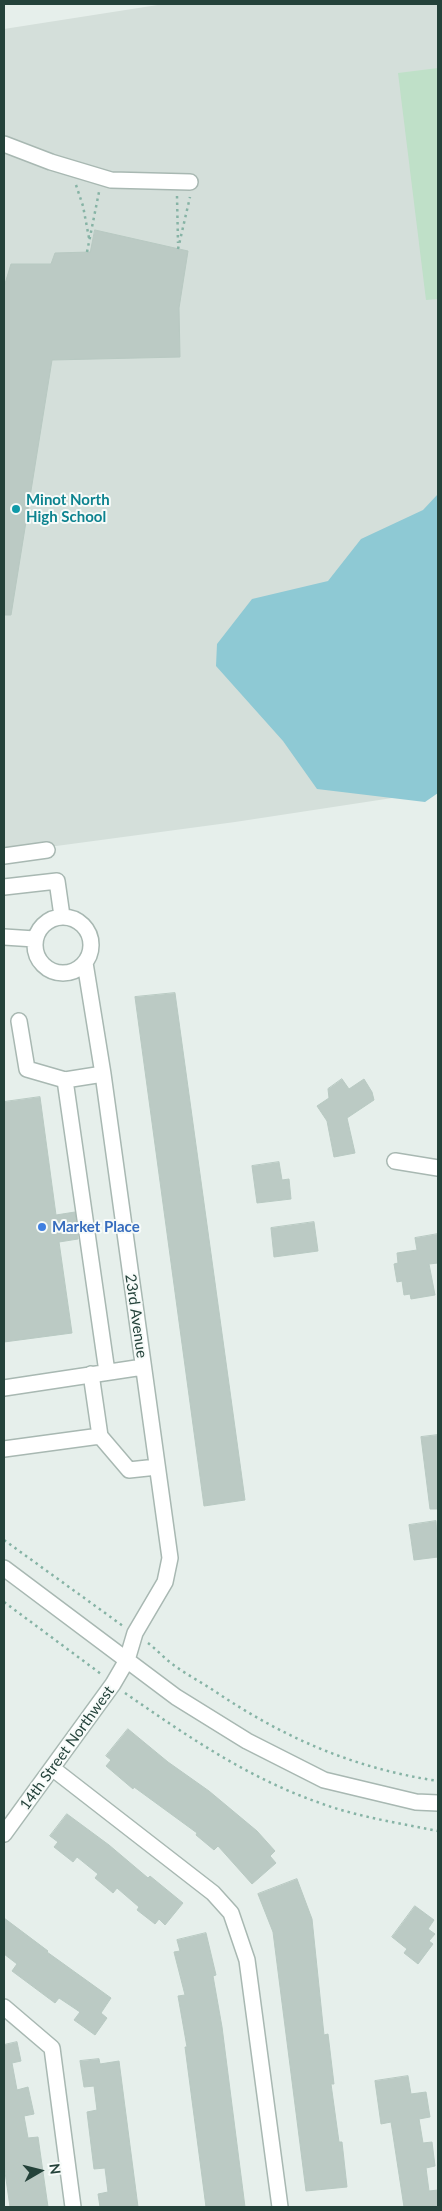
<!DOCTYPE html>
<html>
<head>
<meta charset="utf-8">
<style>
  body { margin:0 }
  #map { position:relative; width:442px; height:2211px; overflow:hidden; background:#e6efeb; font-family:Lato,sans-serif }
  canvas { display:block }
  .frame { position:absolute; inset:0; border:5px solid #24423a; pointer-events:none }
  .north { position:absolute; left:15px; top:2146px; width:50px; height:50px; -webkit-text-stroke:4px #f7fbf9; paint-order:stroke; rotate:82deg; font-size:14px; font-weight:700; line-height:20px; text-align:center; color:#24423a }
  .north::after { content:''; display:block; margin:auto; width:18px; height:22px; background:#24423a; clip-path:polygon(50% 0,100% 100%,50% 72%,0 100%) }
</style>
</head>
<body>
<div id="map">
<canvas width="442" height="2211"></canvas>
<div class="frame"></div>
<div class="north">N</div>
</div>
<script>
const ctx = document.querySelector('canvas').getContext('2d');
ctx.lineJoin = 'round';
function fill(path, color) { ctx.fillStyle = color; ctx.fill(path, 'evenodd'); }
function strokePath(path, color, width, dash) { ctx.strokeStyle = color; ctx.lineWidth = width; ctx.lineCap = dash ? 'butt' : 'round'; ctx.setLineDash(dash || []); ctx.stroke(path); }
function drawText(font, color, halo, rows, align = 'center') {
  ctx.font = font + ' Lato,sans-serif'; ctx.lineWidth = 4; ctx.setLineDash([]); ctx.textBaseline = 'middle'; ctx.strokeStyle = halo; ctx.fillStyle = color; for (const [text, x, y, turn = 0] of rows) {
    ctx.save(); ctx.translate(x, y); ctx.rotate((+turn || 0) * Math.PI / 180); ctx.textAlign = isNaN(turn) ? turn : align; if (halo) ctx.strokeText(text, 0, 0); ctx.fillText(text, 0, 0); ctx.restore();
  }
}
fill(new Path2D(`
  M 164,4 L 438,4 L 438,791 L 235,822 L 4,853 L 4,29 Z`), '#d4dfda');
fill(new Path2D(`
  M 438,68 L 438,299 L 426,300 L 398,73 Z`), '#bfe0c8');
fill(new Path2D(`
  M 438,494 L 438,793 L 425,802 L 317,789 L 283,741 L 216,666 L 217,644 L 252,599 L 328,581 L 361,539 L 423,510 Z`), '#8ec9d4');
const building = new Path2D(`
  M 95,230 L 188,251 L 179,308 L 180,357 L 52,360 L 11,615 L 4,615 L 4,287 L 11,264 L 51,264 L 55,253 L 90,252 Z
  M 175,993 L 245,1500 L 204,1506 L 135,997 Z
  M 342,1079 L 349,1089 L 364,1079 L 372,1092 L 374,1100 L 347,1118 L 355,1153 L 334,1157 L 327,1121 L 317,1106 L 329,1098 L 328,1089 Z
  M 40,1097 L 56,1215 L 75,1212 L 78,1239 L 59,1242 L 72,1333 L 4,1342 L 4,1102 Z
  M 279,1162 L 282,1180 L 289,1179 L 291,1199 L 257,1203 L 252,1166 Z
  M 314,1222 L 318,1251 L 274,1257 L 271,1228 Z
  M 438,1234 L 438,1263 L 429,1264 L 435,1295 L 411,1299 L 410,1294 L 404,1295 L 402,1281 L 397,1282 L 394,1264 L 398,1263 L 397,1253 L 417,1250 L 415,1238 Z
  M 438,1435 L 438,1509 L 430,1509 L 421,1437 Z
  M 436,1521 L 438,1557 L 414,1560 L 409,1525 Z
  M 128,1729 L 168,1762 L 209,1791 L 257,1831 L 275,1851 L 270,1856 L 276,1863 L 252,1884 L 218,1846 L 214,1850 L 196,1835 L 197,1833 L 134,1787 L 133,1789 L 106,1766 L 111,1760 L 106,1756 Z
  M 67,1814 L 109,1845 L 148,1878 L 150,1876 L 183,1903 L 165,1925 L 159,1919 L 155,1924 L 137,1910 L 139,1907 L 117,1888 L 113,1893 L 95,1878 L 98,1874 L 77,1857 L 73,1862 L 54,1847 L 58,1842 L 50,1836 Z
  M 297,1879 L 312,1919 L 324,2035 L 328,2034 L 334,2084 L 331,2084 L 339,2142 L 342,2142 L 347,2187 L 306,2191 L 273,1932 L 258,1894 Z
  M 415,1906 L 434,1920 L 428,1929 L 435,1934 L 429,1941 L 433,1944 L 418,1964 L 404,1953 L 407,1949 L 392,1937 Z
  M 4,1918 L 48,1951 L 47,1952 L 111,1998 L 101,2013 L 107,2018 L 95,2035 L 74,2020 L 80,2012 L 59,1998 L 55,2003 L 12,1971 L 17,1964 L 4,1954 Z
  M 206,1933 L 216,1975 L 213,1976 L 222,2027 L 245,2207 L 206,2207 L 185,2047 L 187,2047 L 178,1996 L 185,1995 L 174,1952 L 180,1951 L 177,1940 Z
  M 17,2042 L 21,2061 L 12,2063 L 17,2090 L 28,2087 L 34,2114 L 24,2116 L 28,2138 L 38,2137 L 48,2207 L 10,2207 L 4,2165 L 4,2045 Z
  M 99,2059 L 100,2064 L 119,2061 L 138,2207 L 100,2207 L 98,2194 L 108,2192 L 105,2168 L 94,2169 L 87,2112 L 97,2110 L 94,2086 L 84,2087 L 80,2061 Z
  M 408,2076 L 411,2094 L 426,2092 L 430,2117 L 419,2119 L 423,2143 L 432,2142 L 435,2166 L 426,2168 L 429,2191 L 438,2190 L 438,2207 L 404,2207 L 391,2122 L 381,2124 L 375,2081 Z`);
fill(building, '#bbcac4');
strokePath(building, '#b8c9c2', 1);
const minor = new Path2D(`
  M 4,144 L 51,162 L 111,180 L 190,182
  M 4,856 L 47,850
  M 4,887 L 57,881 L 62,916
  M35 945a28 28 0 1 1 56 0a28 28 0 1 1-56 0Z
  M 4,937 L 35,939
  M 19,1021 L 27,1069 L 65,1080
  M 103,1074 L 65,1080 L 107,1372
  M 395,1161 L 438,1168
  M 91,1374 L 100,1436
  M 4,1388 L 143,1367
  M 4,1449 L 100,1436 L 129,1470 L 157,1467
  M 4,1568 L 176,1697 L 247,1741 L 324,1780 L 416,1802 L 438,1803
  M 52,1768 L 213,1893 L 231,1913 L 247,1960 L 280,2207
  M 4,1834 L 113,1684 L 127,1660 L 135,1633 L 165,1582 L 170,1558 L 103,1074 L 85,963
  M 4,2007 L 52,2048 L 73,2207`);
strokePath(minor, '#a8b8b2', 18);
strokePath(new Path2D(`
  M 76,185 L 83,206 L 89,238
  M 177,196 L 178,243
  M 178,249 L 190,197
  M 87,252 L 99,192
  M 4,1540 L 123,1626
  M 4,1602 L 101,1674
  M 148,1643 C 156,1649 163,1657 171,1663 C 184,1673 199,1681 213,1690 C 284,1738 353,1768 438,1781
  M 125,1693 C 187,1736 248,1778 320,1803 C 358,1817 399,1823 438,1831`), '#86b3a5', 2.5, [2.5, 4]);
strokePath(minor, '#fff', 15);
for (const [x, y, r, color] of [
  [16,509,5,"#0f9aa8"],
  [42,1227,5,"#3f7fe0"]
]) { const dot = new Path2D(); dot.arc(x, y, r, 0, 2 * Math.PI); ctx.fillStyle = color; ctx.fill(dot); strokePath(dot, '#f7fbf9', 2); }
drawText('bold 15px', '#0d838f', '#f7fbf9', [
  ["Minot North",26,500],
  ["High School",26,517]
], 'left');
drawText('bold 15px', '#366cbe', '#f7fbf9', [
  ["Market Place",52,1227]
], 'left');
drawText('15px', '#24423a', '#f7fbf9', [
  ["23rd Avenue",136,1316,82],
  ["14th Street Northwest",67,1748,-54]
]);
</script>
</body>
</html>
